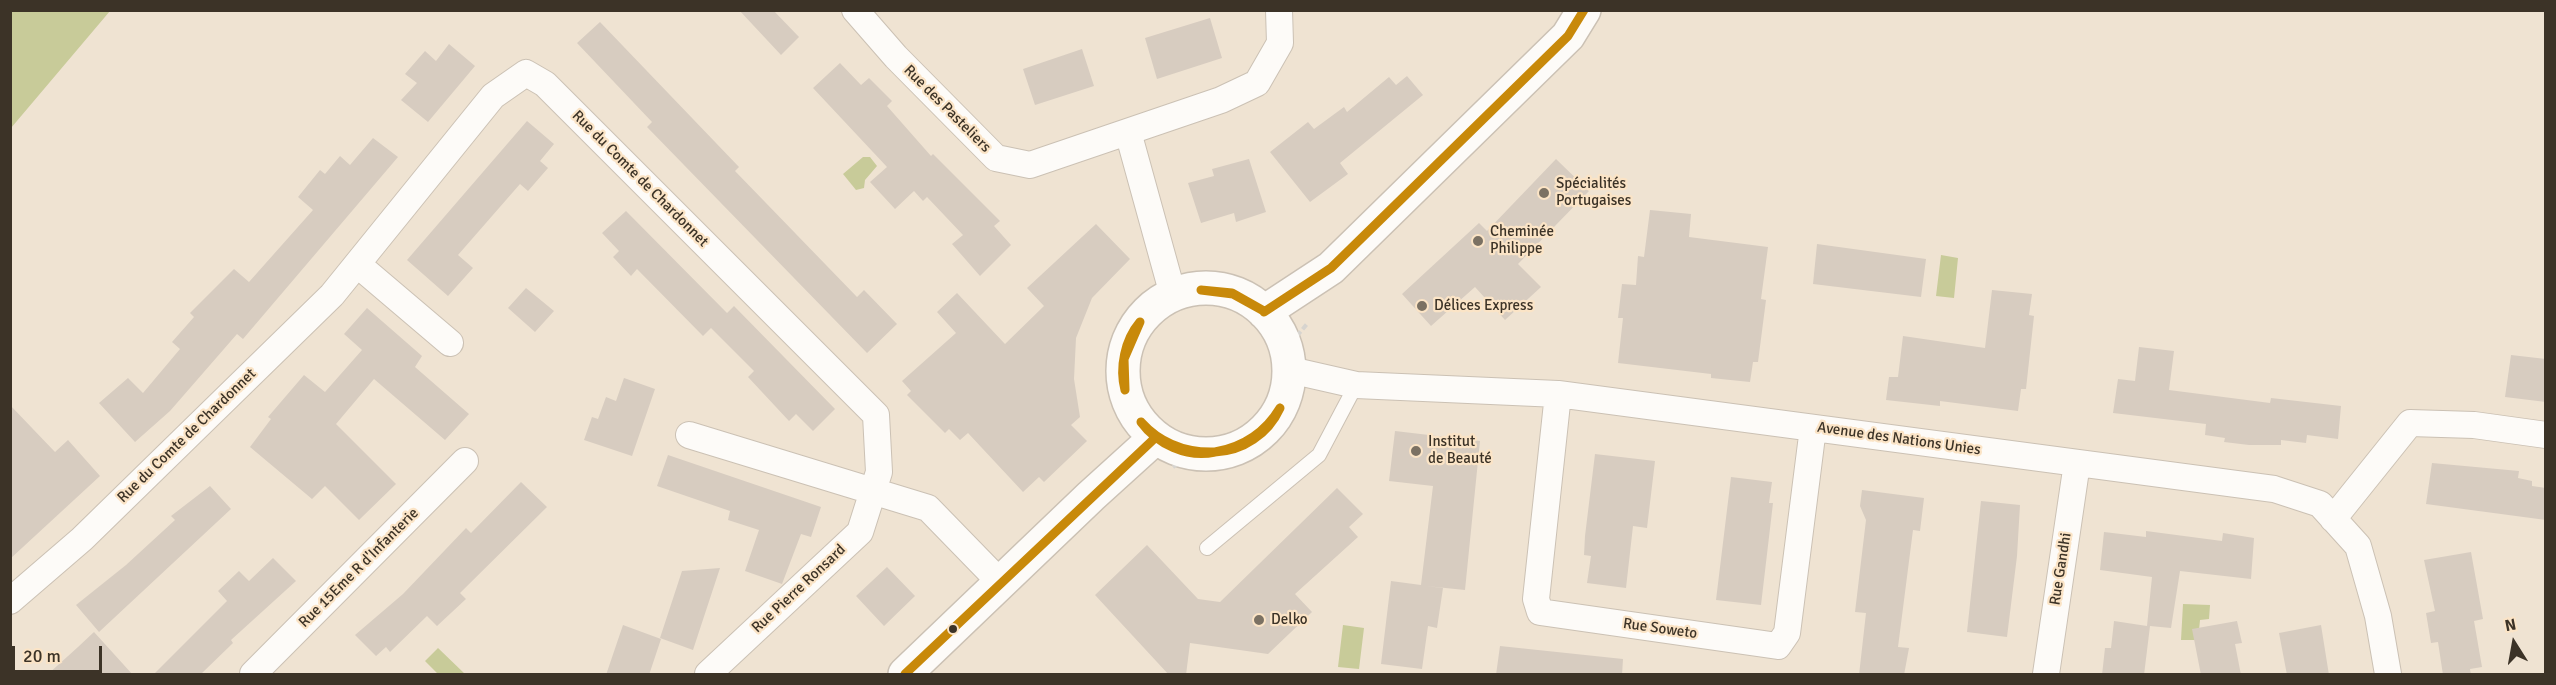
<!DOCTYPE html>
<html>
<head>
<meta charset="utf-8">
<style>
  body { margin:0 }
  #map { position:relative; width:2556px; height:685px; overflow:hidden; background:#efe3d2; font-family:Signika,sans-serif }
  canvas { display:block }
  .frame { position:absolute; inset:0; border:12px solid #3c3327; pointer-events:none }
  .north { position:absolute; left:2484px; top:613px; width:60px; height:60px; -webkit-text-stroke:4px #fbe4c6; paint-order:stroke; rotate:349deg; font-size:16px; font-weight:700; line-height:24px; text-align:center; color:#3c3327 }
  .north::after { content:''; display:block; margin:auto; width:21px; height:27px; background:#3c3327; clip-path:polygon(50% 0,100% 100%,50% 72%,0 100%) }
  .scale { position:absolute; left:12px; top:646px; width:90px; height:27px; box-sizing:border-box; border:3px solid #3c3327; border-top:0; padding-left:8px; font-size:18px; line-height:21px; white-space:nowrap; color:#3c3327; -webkit-text-stroke:4px #fbe4c6; paint-order:stroke }
</style>
</head>
<body>
<div id="map">
<canvas width="2556" height="685"></canvas>
<div class="frame"></div>
<div class="north">N</div>
<div class="scale">20 m</div>
</div>
<script>
const ctx = document.querySelector('canvas').getContext('2d');
ctx.lineJoin = 'round';
function fill(path, color) { ctx.fillStyle = color; ctx.fill(path, 'evenodd'); }
function strokePath(path, color, width, dash) { ctx.strokeStyle = color; ctx.lineWidth = width; ctx.lineCap = dash ? 'butt' : 'round'; ctx.setLineDash(dash || []); ctx.stroke(path); }
function drawText(font, color, halo, rows, align = 'center') {
  ctx.font = font + ' Signika,sans-serif'; ctx.lineWidth = 4.5; ctx.setLineDash([]); ctx.textBaseline = 'middle'; ctx.strokeStyle = halo; ctx.fillStyle = color; for (const [text, x, y, turn = 0] of rows) {
    ctx.save(); ctx.translate(x, y); ctx.rotate((+turn || 0) * Math.PI / 180); ctx.textAlign = isNaN(turn) ? turn : align; if (halo) ctx.strokeText(text, 0, 0); ctx.fillText(text, 0, 0); ctx.restore();
  }
}
fill(new Path2D(`
  M 11,10 L 110,11 L 11,128 L 10,11 Z
  M 863,157 L 870,157 L 877,166 L 865,180 L 864,188 L 856,190 L 843,174 Z
  M 1941,255 L 1958,258 L 1954,298 L 1936,296 Z
  M 2183,604 L 2210,605 L 2209,619 L 2200,620 L 2198,640 L 2181,640 Z
  M 1343,625 L 1364,628 L 1359,669 L 1338,667 Z
  M 438,648 L 465,674 L 438,674 L 425,661 Z`), '#c8cb99');
fill(new Path2D(`
  M 739,10 L 773,10 L 799,37 L 781,55 Z
  M 1210,18 L 1222,58 L 1157,79 L 1145,38 Z
  M 600,22 L 739,167 L 735,171 L 857,297 L 864,290 L 897,324 L 867,353 L 647,127 L 652,122 L 577,43 Z
  M 449,44 L 475,66 L 428,122 L 401,100 L 417,83 L 405,74 L 425,51 L 436,61 Z
  M 1082,49 L 1094,86 L 1035,105 L 1023,69 Z
  M 840,63 L 861,85 L 869,78 L 892,101 L 887,106 L 931,156 L 933,154 L 1000,221 L 994,226 L 1011,245 L 980,276 L 952,244 L 963,235 L 927,197 L 923,201 L 914,191 L 895,209 L 870,182 L 887,167 L 813,88 Z
  M 1407,76 L 1423,95 L 1340,163 L 1348,174 L 1310,202 L 1270,152 L 1308,122 L 1314,129 L 1344,107 L 1347,112 L 1389,77 L 1396,85 Z
  M 527,121 L 554,144 L 540,161 L 548,168 L 528,191 L 520,184 L 458,255 L 473,268 L 448,296 L 407,260 Z
  M 373,138 L 398,157 L 243,339 L 237,334 L 170,411 L 135,442 L 99,403 L 128,378 L 143,393 L 180,349 L 172,342 L 194,317 L 190,313 L 234,269 L 249,282 L 313,210 L 298,197 L 320,170 L 325,174 L 340,156 L 350,165 Z
  M 1249,159 L 1266,212 L 1236,222 L 1234,213 L 1201,223 L 1188,183 L 1214,176 L 1212,169 Z
  M 1556,159 L 1589,191 L 1518,264 L 1541,287 L 1505,320 L 1475,287 L 1431,326 L 1402,294 L 1479,223 L 1487,231 Z
  M 1650,210 L 1691,214 L 1689,237 L 1768,247 L 1761,299 L 1766,300 L 1758,362 L 1753,362 L 1750,382 L 1711,378 L 1711,374 L 1618,363 L 1623,318 L 1618,318 L 1622,284 L 1636,285 L 1638,256 L 1644,257 Z
  M 626,211 L 727,313 L 734,306 L 835,409 L 813,431 L 796,414 L 789,421 L 748,377 L 754,371 L 711,328 L 703,336 L 637,269 L 631,276 L 613,257 L 619,251 L 602,233 Z
  M 1096,224 L 1130,259 L 1092,298 L 1076,338 L 1074,379 L 1080,417 L 1071,425 L 1087,441 L 1044,482 L 1039,477 L 1023,492 L 968,433 L 960,440 L 949,429 L 945,433 L 907,395 L 911,391 L 902,381 L 956,333 L 937,312 L 957,293 L 1005,344 L 1044,306 L 1027,288 Z
  M 1817,244 L 1926,259 L 1921,297 L 1813,284 Z
  M 526,288 L 554,311 L 535,332 L 508,308 Z
  M 1992,290 L 2032,294 L 2029,315 L 2034,316 L 2026,389 L 2021,389 L 2018,411 L 1940,401 L 1940,406 L 1886,400 L 1889,377 L 1898,377 L 1903,336 L 1985,348 Z
  M 367,308 L 422,356 L 415,367 L 469,414 L 445,440 L 374,379 L 336,424 L 396,484 L 359,520 L 325,486 L 312,499 L 250,447 L 271,419 L 268,417 L 304,375 L 325,392 L 362,350 L 344,334 Z
  M 2139,347 L 2174,351 L 2169,390 L 2270,403 L 2271,398 L 2341,406 L 2338,439 L 2307,435 L 2306,443 L 2281,440 L 2281,445 L 2249,445 L 2224,442 L 2225,438 L 2205,435 L 2206,424 L 2113,413 L 2118,379 L 2135,381 Z
  M 2511,355 L 2546,359 L 2546,402 L 2505,397 Z
  M 624,378 L 655,389 L 632,456 L 584,440 L 592,417 L 598,419 L 606,397 L 616,401 Z
  M 10,405 L 55,452 L 68,440 L 100,476 L 10,559 Z
  M 1395,431 L 1480,441 L 1465,590 L 1426,586 L 1443,588 L 1437,628 L 1428,626 L 1422,669 L 1381,664 L 1391,581 L 1421,585 L 1433,486 L 1389,481 Z
  M 1595,454 L 1655,461 L 1647,528 L 1633,526 L 1626,588 L 1587,583 L 1591,556 L 1584,555 L 1585,536 Z
  M 668,455 L 821,507 L 811,537 L 801,534 L 782,584 L 745,571 L 759,530 L 728,520 L 730,511 L 657,486 Z
  M 2432,463 L 2519,471 L 2518,478 L 2532,481 L 2532,486 L 2546,488 L 2546,520 L 2426,504 Z
  M 1731,477 L 1772,482 L 1769,503 L 1773,503 L 1761,605 L 1716,600 Z
  M 521,482 L 547,507 L 460,593 L 466,599 L 437,626 L 427,616 L 390,652 L 386,647 L 376,656 L 355,635 L 403,594 L 466,528 L 471,533 Z
  M 210,486 L 231,509 L 99,632 L 76,605 L 126,565 L 175,520 L 171,516 Z
  M 1337,488 L 1363,514 L 1349,527 L 1358,537 L 1295,594 L 1312,612 L 1268,654 L 1190,643 L 1186,675 L 1169,675 L 1095,595 L 1147,545 L 1198,599 L 1220,602 Z
  M 1862,490 L 1924,498 L 1920,531 L 1913,530 L 1898,647 L 1909,648 L 1904,675 L 1859,675 L 1866,613 L 1855,612 L 1866,520 L 1860,506 Z
  M 1981,501 L 2020,505 L 2017,556 L 2007,637 L 1967,632 Z
  M 2146,531 L 2222,541 L 2223,533 L 2254,538 L 2251,579 L 2180,571 L 2171,628 L 2150,626 L 2144,675 L 2102,675 L 2105,648 L 2111,648 L 2114,621 L 2147,626 L 2152,577 L 2100,570 L 2104,532 L 2146,537 Z
  M 2471,552 L 2483,619 L 2474,621 L 2482,667 L 2470,669 L 2471,675 L 2443,675 L 2438,642 L 2431,643 L 2426,613 L 2435,611 L 2424,560 Z
  M 273,558 L 296,581 L 231,640 L 233,643 L 200,675 L 153,675 L 227,601 L 218,591 L 239,571 L 249,581 Z
  M 887,567 L 915,596 L 884,626 L 856,596 Z
  M 720,568 L 693,650 L 660,638 L 682,571 Z
  M 2237,621 L 2242,643 L 2235,644 L 2241,675 L 2201,675 L 2192,629 Z
  M 623,625 L 661,639 L 649,675 L 606,675 Z
  M 2321,625 L 2329,675 L 2287,675 L 2279,633 Z
  M 94,632 L 133,675 L 47,675 L 78,647 Z
  M 1500,646 L 1623,659 L 1622,675 L 1496,675 Z`), '#d7ccc0');
const service = new Path2D(`
  M 1207,548 L 1319,455 L 1356,385`);
const minor = new Path2D(`
  M 855,10 L 896,57 L 996,158 L 1030,165 L 1221,100 L 1257,83 L 1280,43 L 1279,10
  M 1128,132 L 1173,295
  M 357,264 L 450,343
  M 1290,370 L 1356,385 L 1558,394 L 2274,489 L 2320,504 L 2358,546 L 2378,616 L 2388,674
  M 1558,394 L 1536,599 L 1540,612 L 1778,646 L 1787,633 L 1813,428
  M 689,435 L 928,508 L 1000,582
  M 2333,519 L 2410,423 L 2474,425 L 2546,435
  M 10,601 L 82,539 L 332,295 L 493,96 L 526,73 L 545,84 L 876,415 L 879,472 L 860,532 L 708,674
  M 253,674 L 465,461
  M 2046,674 L 2077,463`);
const secondary = new Path2D(`
  M1123 371a83 83 0 1 1 166 0a83 83 0 1 1-166 0Z
  M 1264,312 L 1331,268 L 1568,36 L 1584,10
  M 905,674 L 1091,496 L 1155,438`);
strokePath(service, '#cbc1b4', 16);
strokePath(minor, '#cbc1b4', 28);
strokePath(secondary, '#cbc1b4', 36);
strokePath(new Path2D(`
  M 1291,343 L 1307,324
  M 1173,467 L 1196,453`), '#d7d4cf', 4, [6, 3]);
strokePath(service, '#fdfbf8', 14);
strokePath(minor, '#fdfbf8', 26);
strokePath(secondary, '#fdfbf8', 33);
strokePath(new Path2D(`
  M 1201,290 L 1233,294 L 1262,310
  M 1201,290 L 1232,293 L 1262,310
  M 1264,312 L 1331,268 L 1568,36 L 1584,10
  M 1125,390 C 1119,367 1125,340 1140,322
  M 1125,390 L 1124,359 L 1140,322
  M 1141,422 C 1160,443 1185,453 1215,452
  M 1141,422 C 1157,444 1187,458 1215,452
  M 1215,452 C 1243,447 1265,433 1280,408
  M 1215,452 C 1243,451 1268,434 1280,408
  M 905,674 L 1155,438`), '#c8890a', 9);
for (const [x, y, r, color] of [
  [1544,193,6,"#7b7163"],
  [1478,241,6,"#7b7163"],
  [1422,306,6,"#7b7163"],
  [1416,451,6,"#7b7163"],
  [1259,620,6,"#7b7163"],
  [953,629,5,"#3c3327"]
]) { const dot = new Path2D(); dot.arc(x, y, r, 0, 2 * Math.PI); ctx.fillStyle = color; ctx.fill(dot); strokePath(dot, '#fbe4c6', 2); }
drawText('15px', '#3c3327', '#fbe4c6', [
  ["Rue des Pasteliers",947,109,45],
  ["Rue du Comte de Chardonnet",640,179,45],
  ["Rue du Comte de Chardonnet",187,436,-44],
  ["Avenue des Nations Unies",1899,439,8],
  ["Rue 15Eme R d'Infanterie",359,568,-45],
  ["Rue Gandhi",2061,569,-81],
  ["Rue Pierre Ronsard",799,589,-43],
  ["Rue Soweto",1660,629,8]
]);
drawText('15px', '#3c3327', '#fbe4c6', [
  ["Spécialités",1556,184],
  ["Portugaises",1556,201],
  ["Cheminée",1490,232],
  ["Philippe",1490,249],
  ["Délices Express",1434,306],
  ["Institut",1428,442],
  ["de Beauté",1428,459],
  ["Delko",1271,620]
], 'left');
</script>
</body>
</html>
